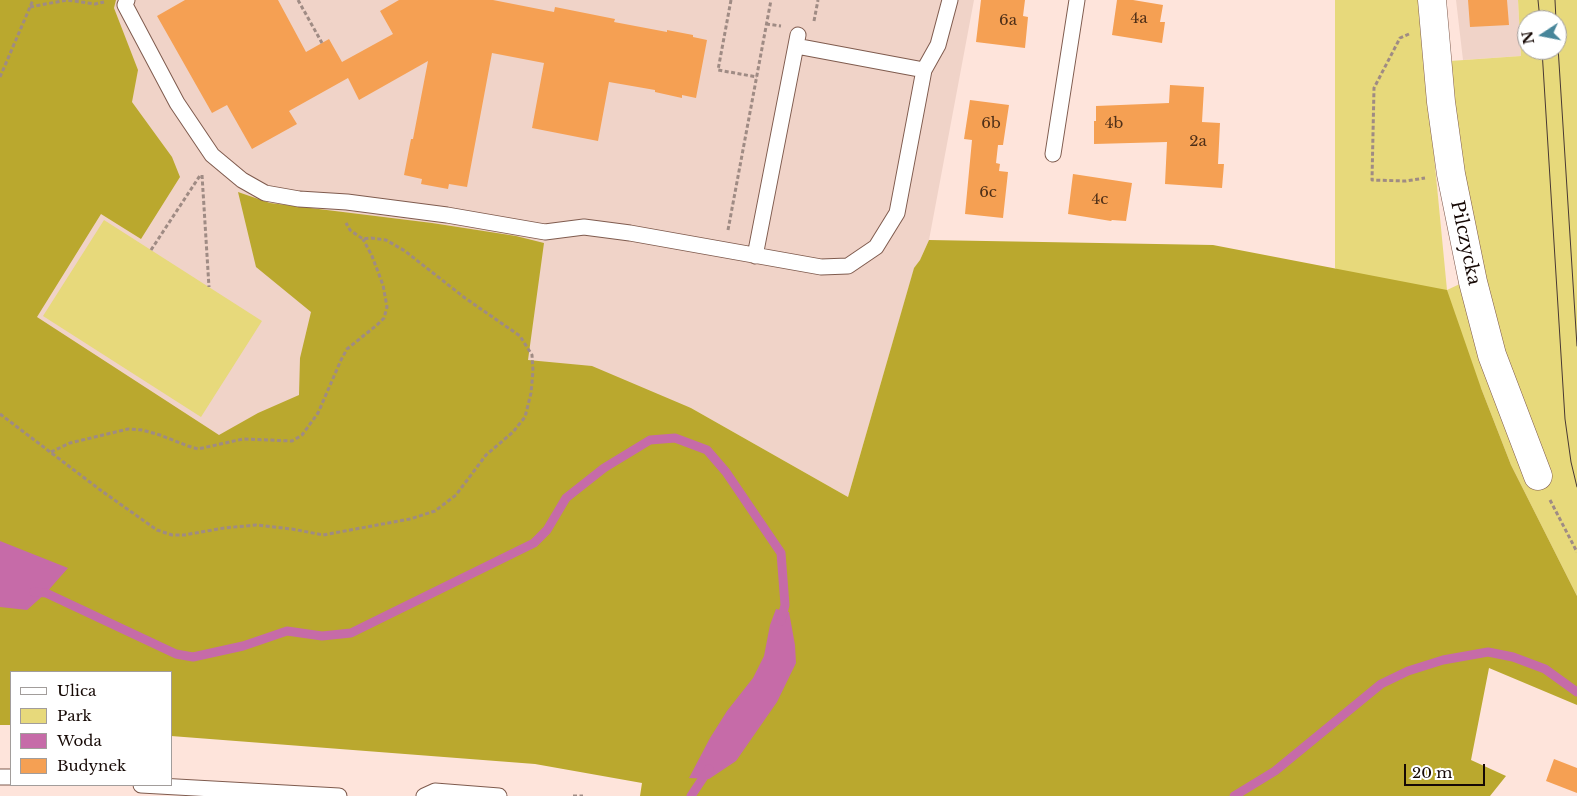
<!DOCTYPE html>
<html>
<head>
<meta charset="utf-8">
<style>
  body { margin:0 }
  #map { position:relative; width:1577px; height:796px; overflow:hidden; background:#fee4db; font-family:"Libre Baskerville",serif }
  canvas { display:block }
  .legend { position:absolute; left:10px; top:671px; width:162px; height:115px; box-sizing:border-box; background:#fff; border:1px solid #a29d9b; margin:0; padding:6px 9px; list-style:none; font-size:15px; color:#160905 }
  .legend li { display:flex; align-items:center; gap:10px; height:25px }
  .legend b { width:25px; border:1px solid #a29d9b }
  .north { position:absolute; left:1517px; top:10px; width:50px; height:50px; box-sizing:border-box; background:#fff; border:1px solid #a29d9b; border-radius:50%; rotate:259deg; font-size:14px; font-weight:700; line-height:20px; text-align:center; color:#160905 }
  .north::after { content:''; display:block; margin:auto; width:18px; height:22px; background:#47869a; clip-path:polygon(50% 0,100% 100%,50% 72%,0 100%) }
  .scale { position:absolute; left:1404px; top:764px; width:81px; height:22px; box-sizing:border-box; border:2px solid #160905; border-top:0; padding-left:6px; font-size:15px; line-height:18px; white-space:nowrap; color:#160905; -webkit-text-stroke:4px #fff; paint-order:stroke }
</style>
</head>
<body>
<div id="map">
<canvas width="1577" height="796"></canvas>
<ul class="legend">
<li><b style="height:6px;background:#fff"></b>Ulica</li>
<li><b style="height:14px;background:#e7d97b"></b>Park</li>
<li><b style="height:14px;background:#c66ba8"></b>Woda</li>
<li><b style="height:14px;background:#f5a053"></b>Budynek</li>
</ul>
<div class="north">N</div>
<div class="scale">20 m</div>
</div>
<script>
const ctx = document.querySelector('canvas').getContext('2d');
ctx.lineJoin = 'round';
function fill(path, color) { ctx.fillStyle = color; ctx.fill(path, 'evenodd'); }
function strokePath(path, color, width, dash) { ctx.strokeStyle = color; ctx.lineWidth = width; ctx.lineCap = dash ? 'butt' : 'round'; ctx.setLineDash(dash || []); ctx.stroke(path); }
function drawText(font, color, halo, rows, align = 'center') {
  ctx.font = font + ' "Libre Baskerville",serif'; ctx.lineWidth = 5; ctx.setLineDash([]); ctx.textBaseline = 'middle'; ctx.strokeStyle = halo; ctx.fillStyle = color; for (const [text, x, y, turn = 0] of rows) {
    ctx.save(); ctx.translate(x, y); ctx.rotate((+turn || 0) * Math.PI / 180); ctx.textAlign = isNaN(turn) ? turn : align; if (halo) ctx.strokeText(text, 0, 0); ctx.fillText(text, 0, 0); ctx.restore();
  }
}
fill(new Path2D(`
  M 0,0 L 974,0 L 929,240 L 920,260 L 914,269 L 848,497 L 691,408 L 580,374 L 0,473 Z
  M 1456,0 L 1518,0 L 1521,56 L 1463,60 Z`), '#f0d3c8');
fill(new Path2D(`
  M 1335,0 L 1419,0 L 1447,290 L 1464,282 L 1498,354 L 1462,199 L 1450,61 L 1521,56 L 1518,0 L 1577,0 L 1577,596 L 1511,465 L 1481,388 L 1335,268 ZM 1527,20 L 1557,20 L 1557,50 L 1527,50 Z
  M 104,220 L 262,321 L 201,417 L 43,316 Z`), '#e7d97b');
fill(new Path2D(`
  M 0,0 L 116,0 L 114,8 L 138,70 L 132,102 L 172,157 L 180,177 L 141,239 L 101,214 L 37,317 L 219,435 L 258,413 L 299,395 L 300,358 L 311,312 L 256,267 L 238,192 L 270,203 L 432,223 L 516,236 L 544,243 L 528,360 L 592,366 L 691,408 L 848,497 L 914,268 L 920,260 L 929,240 L 1213,245 L 1447,290 L 1481,388 L 1511,465 L 1577,596 L 1577,705 L 1489,668 L 1471,760 L 1506,776 L 1490,796 L 640,796 L 642,783 L 535,764 L 171,736 L 171,672 L 11,672 L 11,725 L 0,725 Z`), '#baa82e');
fill(new Path2D(`
  M 0,541 L 68,568 L 46,593 L 27,610 L 0,607 Z
  M 776,609 L 789,612 L 795,645 L 796,663 L 777,702 L 736,761 L 709,779 L 689,778 L 710,738 L 727,711 L 753,678 L 764,656 L 770,625 Z`), '#c66ba8');
strokePath(new Path2D(`
  M 34,592 L 46,593 L 176,654 L 193,657 L 243,646 L 287,631 L 322,636 L 351,633 L 534,543 L 547,530 L 566,498 L 604,468 L 650,440 L 675,438 L 707,450 L 726,472 L 781,553 L 785,605 L 781,621
  M 691,796 L 709,769
  M 1234,796 L 1275,771 L 1381,684 L 1408,671 L 1443,660 L 1488,652 L 1513,657 L 1545,669 L 1577,692`), '#c66ba8', 9);
fill(new Path2D(`
  M 185,0 L 278,0 L 306,52 L 329,39 L 342,62 L 393,34 L 380,11 L 399,0 L 493,0 L 554,12 L 555,7 L 615,19 L 614,22 L 667,32 L 667,30 L 693,35 L 693,37 L 707,40 L 696,98 L 682,95 L 682,98 L 655,92 L 655,90 L 609,82 L 598,141 L 532,128 L 544,63 L 492,53 L 467,187 L 449,184 L 448,189 L 421,184 L 422,179 L 404,175 L 411,139 L 413,139 L 428,61 L 359,100 L 348,78 L 289,111 L 297,124 L 252,149 L 227,105 L 212,113 L 157,16 Z
  M 981,0 L 1025,0 L 1023,16 L 1028,17 L 1025,48 L 976,42 Z
  M 1117,0 L 1133,0 L 1163,5 L 1160,22 L 1165,22 L 1162,43 L 1112,35 Z
  M 1468,0 L 1507,0 L 1509,25 L 1470,27 Z
  M 1170,85 L 1204,87 L 1202,122 L 1220,123 L 1218,164 L 1224,164 L 1222,188 L 1165,184 L 1167,142 L 1094,144 L 1094,121 L 1096,121 L 1096,106 L 1169,103 Z
  M 970,100 L 1009,105 L 1003,145 L 998,145 L 996,163 L 1000,164 L 999,171 L 1008,172 L 1003,218 L 965,214 L 972,140 L 964,139 Z
  M 1073,174 L 1132,183 L 1126,221 L 1112,220 L 1111,221 L 1068,214 Z
  M 1554,759 L 1577,768 L 1577,793 L 1546,781 Z`), '#f5a053');
const service = new Path2D(`
  M 127,0 L 125,5 L 177,103 L 212,155 L 242,180 L 265,193 L 299,199 L 347,202 L 447,215 L 545,232 L 584,227 L 630,233 L 821,267 L 848,266 L 876,247 L 897,213 L 924,70 L 938,45 L 950,0
  M 796,46 L 924,70
  M 1053,154 L 1077,0
  M 755,256 L 798,35
  M 0,777 L 11,777
  M 141,785 L 339,796
  M 424,796 L 435,791 L 499,796`);
const minor = new Path2D(`
  M 1432,0 L 1441,102 L 1451,174 L 1473,282 L 1492,355 L 1538,476`);
strokePath(service, '#7f5b4e', 17);
strokePath(minor, '#7f5b4e', 29);
strokePath(new Path2D(`
  M 298,0 L 322,43
  M 731,0 L 718,70 L 757,77
  M 30,7 L 67,0 L 95,4 L 104,2
  M 814,21 L 818,0
  M 766,24 L 781,26
  M 1409,34 L 1400,38 L 1374,88 L 1372,180 L 1406,181 L 1425,178
  M 0,77 L 33,0
  M 202,175 L 209,287
  M 728,230 L 771,0
  M 151,250 L 201,174
  M 0,414 L 99,489 L 157,530 L 172,535 L 184,535 L 224,528 L 256,525 L 292,529 L 323,535 L 410,519 L 435,511 L 456,495 L 486,455 L 513,432 L 525,417 L 531,393 L 533,371 L 532,355 L 520,336 L 465,298 L 405,251 L 386,240 L 371,238 L 363,239 L 350,230 L 346,223
  M 51,452 L 70,443 L 128,429 L 142,430 L 160,435 L 188,446 L 198,449 L 243,439 L 292,441 L 302,435 L 318,413 L 341,360 L 347,349 L 377,325 L 384,318 L 387,307 L 383,285 L 372,256 L 363,239
  M 1550,500 L 1577,552
  M 573,796 L 583,796`), '#9f8b84', 3, [4, 2.5]);
strokePath(service, '#fff', 15);
strokePath(minor, '#fff', 28);
strokePath(new Path2D(`
  M 1538,0 L 1540,20
  M 1555,0 L 1556,20
  M 1557,31 L 1577,346
  M 1542,50 L 1565,419 L 1571,462 L 1577,487`), '#483833', 1);
drawText('15px', '#4e2f18', null, [
  ["4a",1139,19],
  ["6a",1008,21],
  ["6b",991,124],
  ["4b",1114,124],
  ["2a",1198,142],
  ["6c",988,193],
  ["4c",1100,200]
]);
drawText('18px', '#160905', '#fff', [
  ["Pilczycka",1465,243,78]
]);
</script>
</body>
</html>
